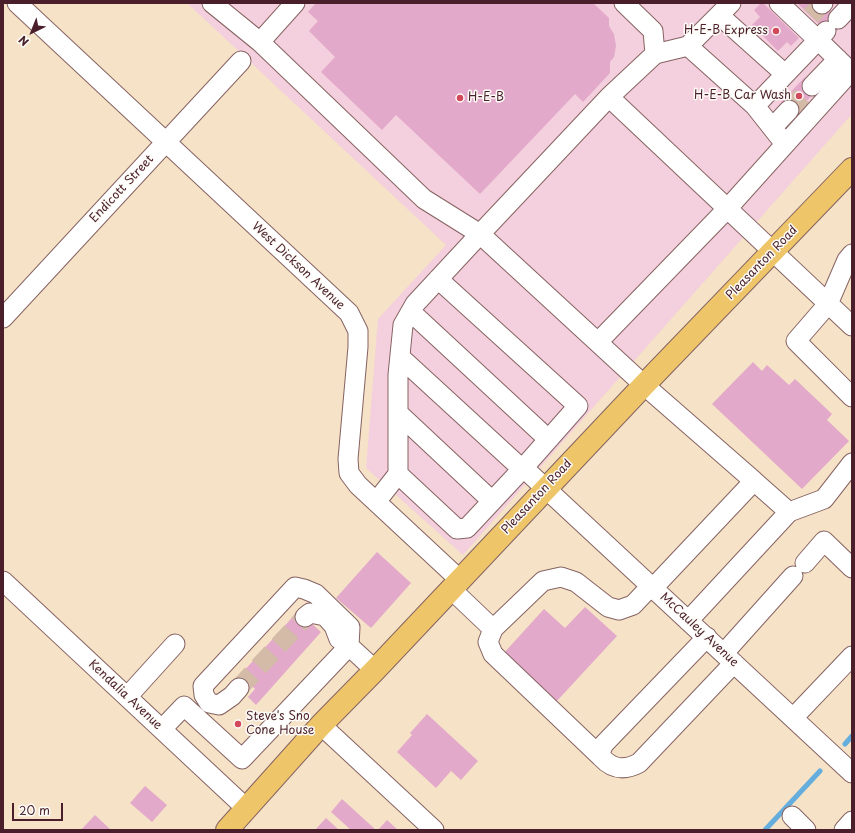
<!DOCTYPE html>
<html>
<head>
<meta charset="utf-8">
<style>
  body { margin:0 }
  #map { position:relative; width:855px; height:833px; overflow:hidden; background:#f5e2c7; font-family:"Playpen Sans",sans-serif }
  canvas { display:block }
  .frame { position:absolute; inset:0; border:4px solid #4a1f2b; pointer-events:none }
  .north { position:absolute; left:12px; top:12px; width:40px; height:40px; -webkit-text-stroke:3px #fdfcf7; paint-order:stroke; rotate:223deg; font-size:11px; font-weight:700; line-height:16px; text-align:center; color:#4a1f2b }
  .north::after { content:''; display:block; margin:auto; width:14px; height:18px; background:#4a1f2b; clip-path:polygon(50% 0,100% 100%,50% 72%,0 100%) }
  .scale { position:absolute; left:12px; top:803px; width:51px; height:18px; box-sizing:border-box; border:2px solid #4a1f2b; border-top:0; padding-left:5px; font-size:12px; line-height:14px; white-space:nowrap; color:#4a1f2b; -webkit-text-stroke:3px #fdfcf7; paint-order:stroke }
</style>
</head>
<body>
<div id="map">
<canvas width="855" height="833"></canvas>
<div class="frame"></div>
<div class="north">N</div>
<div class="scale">20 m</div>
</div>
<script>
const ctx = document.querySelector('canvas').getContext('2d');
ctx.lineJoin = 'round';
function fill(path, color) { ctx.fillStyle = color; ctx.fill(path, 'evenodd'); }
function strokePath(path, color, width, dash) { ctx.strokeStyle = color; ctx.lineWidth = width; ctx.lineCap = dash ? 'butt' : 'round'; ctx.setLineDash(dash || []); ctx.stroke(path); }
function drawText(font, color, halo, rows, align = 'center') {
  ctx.font = font + ' "Playpen Sans",sans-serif'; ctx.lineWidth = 3; ctx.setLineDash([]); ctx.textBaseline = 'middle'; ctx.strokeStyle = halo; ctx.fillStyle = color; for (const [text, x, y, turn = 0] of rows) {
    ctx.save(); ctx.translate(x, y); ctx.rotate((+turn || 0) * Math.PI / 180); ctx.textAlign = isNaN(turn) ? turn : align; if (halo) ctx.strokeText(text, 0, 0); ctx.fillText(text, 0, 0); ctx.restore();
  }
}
fill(new Path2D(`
  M 187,3 L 852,3 L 852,114 L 463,555 L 366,468 L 378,319 L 446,245 Z`), '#f4cfdd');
strokePath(new Path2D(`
  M 845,744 L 852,736
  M 765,830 L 820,771`), '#64addc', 5);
fill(new Path2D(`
  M 316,3 L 593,3 L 609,18 L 609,26 L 614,34 L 616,46 L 614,57 L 610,62 L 610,73 L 583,102 L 575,94 L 480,194 L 396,115 L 382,130 L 321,72 L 335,57 L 309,31 L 318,21 L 308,12 Z
  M 761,3 L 763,3 L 799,38 L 791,46 L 787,42 L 778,51 L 752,25 L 760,17 L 754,10 Z
  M 797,3 L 821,3 L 843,24 L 831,36 Z
  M 804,78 L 817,90 L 794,114 L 781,102 Z
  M 753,362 L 762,371 L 767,365 L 789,385 L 795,379 L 832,414 L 827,420 L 849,441 L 802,489 L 712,404 Z
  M 377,552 L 411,583 L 371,628 L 336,598 Z
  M 585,607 L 617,636 L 556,702 L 503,654 L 544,609 L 565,628 Z
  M 298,611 L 321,632 L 256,705 L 248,697 L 255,689 L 249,683 L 242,691 L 233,683 Z
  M 427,714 L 478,761 L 461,780 L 451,771 L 436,788 L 397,752 L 412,735 L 410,733 Z
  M 145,786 L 167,805 L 152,822 L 130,803 Z
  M 342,799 L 376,830 L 351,830 L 331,812 Z
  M 95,815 L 111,830 L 81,830 Z
  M 326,818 L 339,830 L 315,830 Z
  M 387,820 L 398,830 L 378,830 Z`), '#e3a9ca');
strokePath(new Path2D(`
  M 811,16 L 822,4
  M 789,110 L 812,86
  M 239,688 L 305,617`), '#d3bba8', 19, [19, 10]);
const minor = new Path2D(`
  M 17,3 L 349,313 L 358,331 L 358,347 L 348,459 L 349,473 L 358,485 L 460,580
  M 212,3 L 260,42
  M 295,3 L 260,42 L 424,199 L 480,234 L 644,385 L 754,481 L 653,588
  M 624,3 L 653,31 L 655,54 L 609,97 L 852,326
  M 822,4 L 823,3
  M 719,15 L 785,74
  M 838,19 L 852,4
  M 826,31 L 818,40 L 851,72
  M 688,46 L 755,106 L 785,144
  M 655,54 L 688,46 L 731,3
  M 812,86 L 838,59
  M 755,106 L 818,40 L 779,3
  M 773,127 L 789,110
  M 852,254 L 847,260 L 828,304 L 796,341 L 852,397
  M 438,279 L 578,406 L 525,466 L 528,472 L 852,773
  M 411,312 L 548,439
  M 3,318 L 241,61
  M 598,342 L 727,209 L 852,70
  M 400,357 L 522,469
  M 398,413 L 492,501
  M 398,474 L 457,529 L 467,528 L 525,466
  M 376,502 L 398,474 L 398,375 L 403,325 L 415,304 L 480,234 L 609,97
  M 789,512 L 824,499 L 852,463
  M 805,563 L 824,541 L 852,568
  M 3,581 L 247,809
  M 451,589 L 493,629
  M 688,621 L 789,512 L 754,481
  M 707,637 L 604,744 L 601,750 L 601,757 C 612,769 624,771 639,763 L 734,663
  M 724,653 L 793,576
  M 239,688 L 232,696 L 219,705 L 209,703 L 204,695 L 203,686 L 295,587 L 304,589 L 316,594 L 350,627 L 349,646 L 339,639 L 334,626 L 325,616 L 310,613 L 305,617
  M 127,697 L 175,644
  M 793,718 L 852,656
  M 321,725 L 434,830
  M 162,729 L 184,706 L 242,759 L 349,646 L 375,670
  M 601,757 L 493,654 L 488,642 L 493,629 L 543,581 L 561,577 L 576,582 L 608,607 L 619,610 L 633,605 L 651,586
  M 792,816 L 806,830
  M 844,830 L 852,821`);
const major = new Path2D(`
  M 227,830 L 321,725 L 375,670 L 644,385 L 852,169`);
strokePath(minor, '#866362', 21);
strokePath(major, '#866362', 24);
strokePath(minor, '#fff', 19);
strokePath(major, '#eec569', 22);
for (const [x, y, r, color] of [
  [776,31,4,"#d1495b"],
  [799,96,4,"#d1495b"],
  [460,98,4,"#d1495b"],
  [238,724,4,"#d1495b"]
]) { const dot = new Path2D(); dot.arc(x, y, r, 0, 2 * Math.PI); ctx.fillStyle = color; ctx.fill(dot); strokePath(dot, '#fdfcf7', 1.5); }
drawText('12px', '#4a1f2b', '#fdfcf7', [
  ["H-E-B Express",768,31],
  ["H-E-B Car Wash",791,96],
  ["H-E-B",468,98,"left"],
  ["Steve's Sno",246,717,"left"],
  ["Cone House",246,731,"left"]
], 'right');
drawText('12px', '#4a1f2b', '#fdfcf7', [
  ["Endicott Street",122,189,-47],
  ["Pleasanton Road",762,263,-46],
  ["West Dickson Avenue",298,266,43],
  ["Pleasanton Road",537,497,-47],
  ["McCauley Avenue",699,630,43],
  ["Kendalia Avenue",125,695,43]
]);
</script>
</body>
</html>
